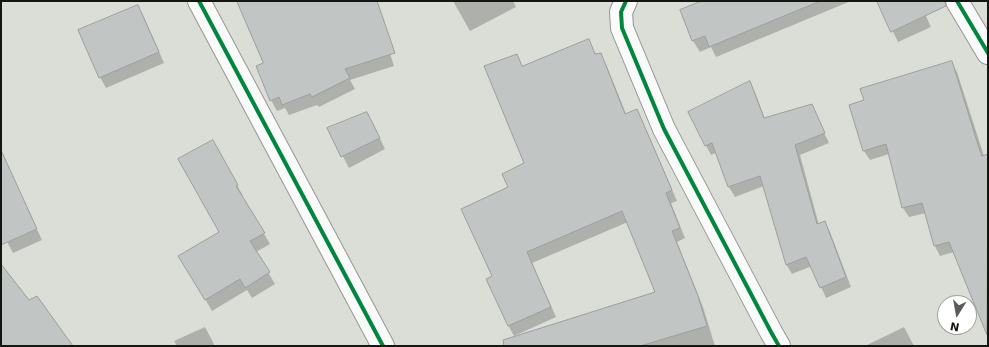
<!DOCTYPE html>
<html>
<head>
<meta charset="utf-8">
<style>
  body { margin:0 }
  #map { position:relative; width:989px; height:347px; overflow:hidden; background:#daded6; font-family:"DejaVu Sans",sans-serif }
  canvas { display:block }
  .frame { position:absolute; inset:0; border:2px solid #141611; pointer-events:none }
  .north { position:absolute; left:937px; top:295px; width:40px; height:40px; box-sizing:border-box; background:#fff; border:1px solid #a1a2a0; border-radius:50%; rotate:191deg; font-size:11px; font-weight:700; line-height:16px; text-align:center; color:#141611 }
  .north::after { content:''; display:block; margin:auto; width:14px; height:18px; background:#595c56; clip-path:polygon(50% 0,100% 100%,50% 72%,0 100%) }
</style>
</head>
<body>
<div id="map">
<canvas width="989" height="347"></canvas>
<div class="frame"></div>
<div class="north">N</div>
</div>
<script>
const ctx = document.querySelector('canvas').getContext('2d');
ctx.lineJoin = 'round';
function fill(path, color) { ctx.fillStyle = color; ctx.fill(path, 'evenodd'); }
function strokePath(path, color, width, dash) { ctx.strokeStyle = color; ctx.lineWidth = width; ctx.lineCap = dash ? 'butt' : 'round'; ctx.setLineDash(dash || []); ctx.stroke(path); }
fill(new Path2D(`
  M 238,1 L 373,1 L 394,66 L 350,80 L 355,89 L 319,107 L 317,105 L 289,115 L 285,108 L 277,111 L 271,100 L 264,63 Z
  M 453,1 L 513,1 L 516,7 L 470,31 Z
  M 704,1 L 851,1 L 716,57 L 711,47 L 700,52 L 693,41 L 681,10 Z
  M 878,1 L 919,1 L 931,27 L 898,42 Z
  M 138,6 L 144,17 L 164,63 L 106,88 L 100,77 Z
  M 589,41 L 596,55 L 600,54 L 606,64 L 626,114 L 636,110 L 642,120 L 677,201 L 671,203 L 685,238 L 677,242 L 703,307 L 715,346 L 549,346 L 656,293 L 628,222 L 532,263 L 556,317 L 514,336 L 508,325 L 494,277 L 510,187 L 525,164 L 516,55 L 523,67 Z
  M 951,62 L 957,72 L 984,156 L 988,155 L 988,318 L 954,252 L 940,256 L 935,246 L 926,213 L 909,217 L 903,208 L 889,154 L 870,160 L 864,151 L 865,101 Z
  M 749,83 L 755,92 L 765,119 L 811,105 L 829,143 L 800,155 L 819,225 L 825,222 L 830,232 L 851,287 L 826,298 L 812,266 L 792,274 L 786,264 L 764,186 L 735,197 L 729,187 L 717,152 L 711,155 L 689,113 Z
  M 373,124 L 385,149 L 349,168 L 328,128 Z
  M 1,151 L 42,240 L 13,253 L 1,230 Z
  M 219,152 L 243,196 L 242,197 L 270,244 L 256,252 L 275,284 L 252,298 L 247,290 L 212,311 L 180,256 L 220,232 Z
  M 205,327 L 215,346 L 177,346 L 174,341 Z
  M 904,327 L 914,346 L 865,346 Z`), '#0003');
const building = new Path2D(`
  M 237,1 L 377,1 L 395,53 L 345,69 L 350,78 L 312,97 L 310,94 L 282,105 L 279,97 L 270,101 L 256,66 L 263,63 Z
  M 702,1 L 818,1 L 818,2 L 709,47 L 705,36 L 692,41 L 680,10 Z
  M 877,1 L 945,1 L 946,6 L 891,32 Z
  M 138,5 L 159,52 L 99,78 L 78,30 Z
  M 589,39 L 595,54 L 601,53 L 625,114 L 637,109 L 672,190 L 666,193 L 680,228 L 672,231 L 698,296 L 707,326 L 640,346 L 504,346 L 503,340 L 655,292 L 622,211 L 527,252 L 551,307 L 508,326 L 486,279 L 492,276 L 461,209 L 508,187 L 502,174 L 524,163 L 484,66 L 517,54 L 522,66 Z
  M 952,61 L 980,151 L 982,156 L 988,154 L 987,335 L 949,242 L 934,246 L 922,203 L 902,208 L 886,144 L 863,151 L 849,105 L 864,100 L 860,89 Z
  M 750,81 L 764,118 L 812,104 L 825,133 L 795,145 L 817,224 L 825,221 L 846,277 L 820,288 L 806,257 L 786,265 L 760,176 L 728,187 L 712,143 L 705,146 L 688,112 Z
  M 367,112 L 380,138 L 341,157 L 327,128 Z
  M 213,140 L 238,185 L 236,186 L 265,233 L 250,241 L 270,272 L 245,288 L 240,279 L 205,300 L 178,256 L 219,232 L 178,159 Z
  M 1,150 L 37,229 L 1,245 Z
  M 1,264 L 29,300 L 37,296 L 73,346 L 1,346 Z`);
fill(building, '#c1c5c3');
strokePath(building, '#9c9e9d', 1);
const minor = new Path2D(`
  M 199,1 L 383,346
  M 626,1 L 621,12 L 622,28 L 664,129 L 771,332 L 779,346
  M 957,1 L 988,53`);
strokePath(minor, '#959792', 24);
strokePath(minor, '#f9faf9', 22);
strokePath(new Path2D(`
  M 199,1 L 383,346
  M 626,1 L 621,12 L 622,28 L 664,129 L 771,332 L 779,346
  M 957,1 L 988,53`), '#00873e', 4);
</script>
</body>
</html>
